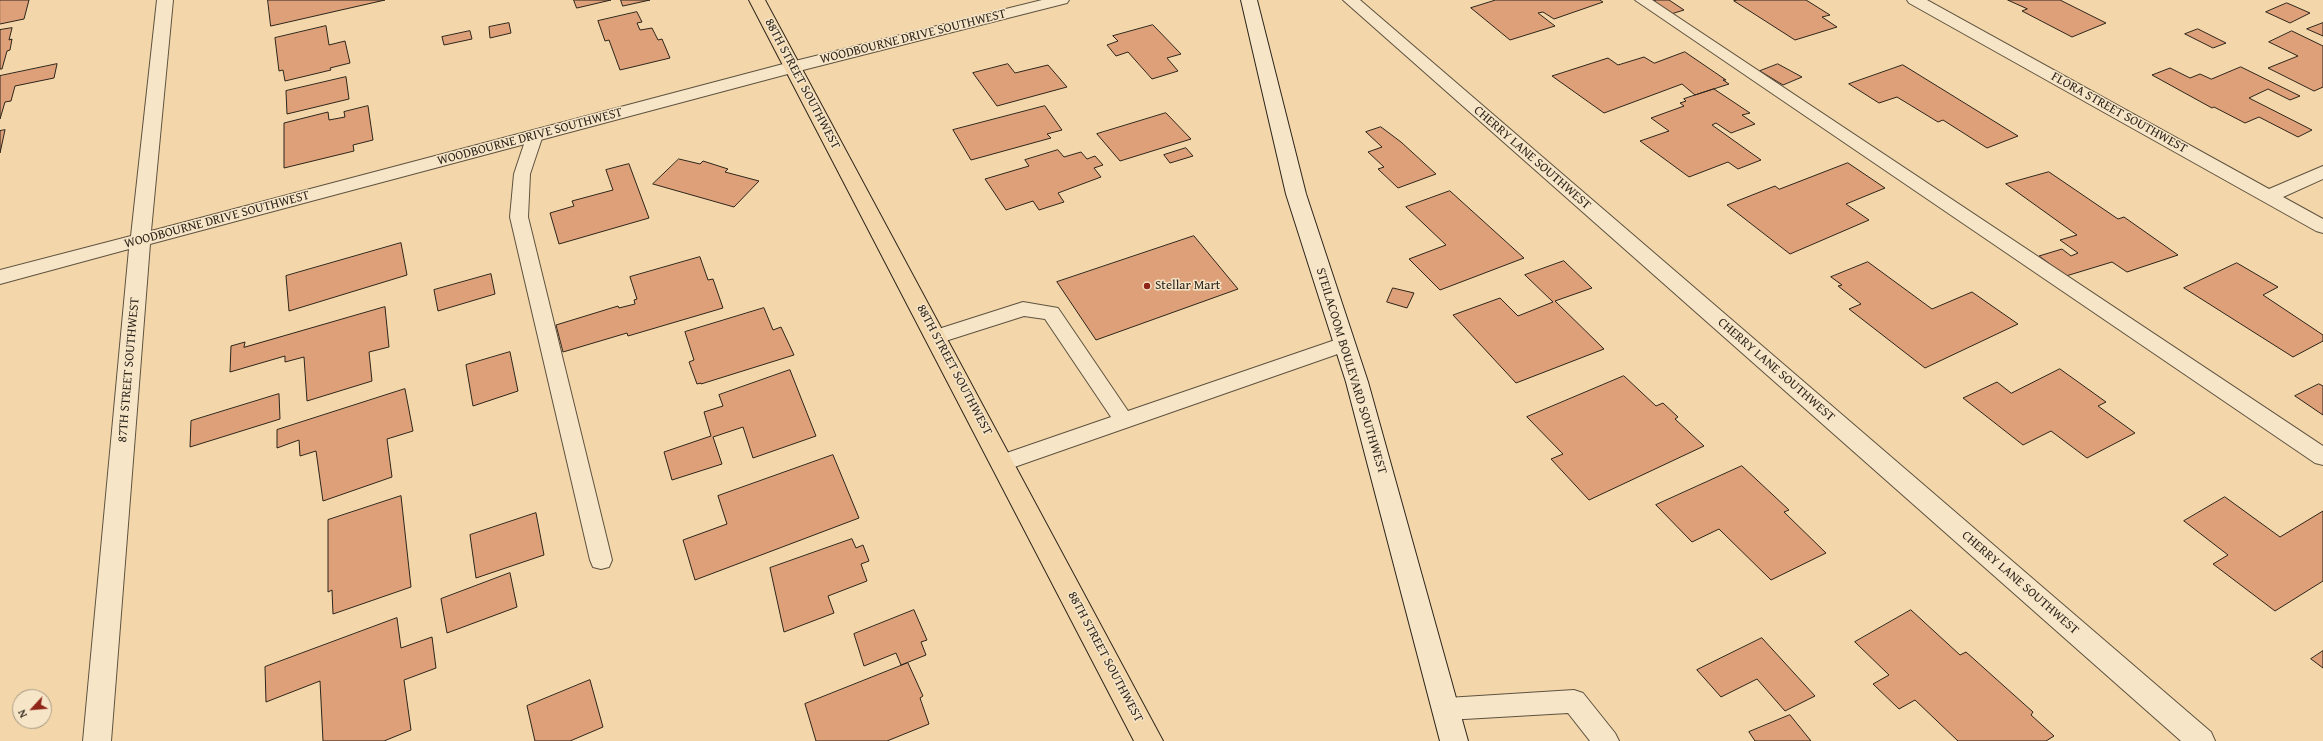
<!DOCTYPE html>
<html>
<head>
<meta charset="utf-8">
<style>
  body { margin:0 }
  #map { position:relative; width:2323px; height:741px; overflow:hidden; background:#f3d7aa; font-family:"Gentium Book Plus",serif }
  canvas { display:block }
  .north { position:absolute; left:12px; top:689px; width:40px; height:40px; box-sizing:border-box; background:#f7e5c8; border:1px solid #a69883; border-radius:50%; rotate:244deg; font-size:11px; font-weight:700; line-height:16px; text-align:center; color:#2d251b }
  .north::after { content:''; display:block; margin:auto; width:14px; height:18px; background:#8f2418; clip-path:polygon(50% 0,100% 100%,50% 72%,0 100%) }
</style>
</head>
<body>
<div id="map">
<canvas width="2323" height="741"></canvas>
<div class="north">N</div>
</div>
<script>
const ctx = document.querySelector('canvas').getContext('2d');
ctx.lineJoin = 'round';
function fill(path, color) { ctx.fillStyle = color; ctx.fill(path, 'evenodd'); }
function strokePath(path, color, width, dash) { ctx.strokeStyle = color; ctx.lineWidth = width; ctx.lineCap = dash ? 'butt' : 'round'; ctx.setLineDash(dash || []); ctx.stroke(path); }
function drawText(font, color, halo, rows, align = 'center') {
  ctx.font = font + ' "Gentium Book Plus",serif'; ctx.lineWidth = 3; ctx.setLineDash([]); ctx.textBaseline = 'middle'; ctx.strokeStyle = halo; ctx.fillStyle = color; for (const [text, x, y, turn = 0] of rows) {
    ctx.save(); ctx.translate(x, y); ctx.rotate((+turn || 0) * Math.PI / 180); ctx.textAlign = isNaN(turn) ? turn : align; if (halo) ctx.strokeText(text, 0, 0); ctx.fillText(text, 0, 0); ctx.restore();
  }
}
const building = new Path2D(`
  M 0,0 L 29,0 L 24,19 L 0,24 Z
  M 268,0 L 385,0 L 271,26 Z
  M 574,0 L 611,0 L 577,8 Z
  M 621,0 L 650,0 L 623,6 Z
  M 1496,0 L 1600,0 L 1603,2 L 1554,19 L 1543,12 L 1538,13 L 1555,26 L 1510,40 L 1471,8 Z
  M 1657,0 L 1669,0 L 1684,10 L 1671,14 L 1651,2 Z
  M 1738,0 L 1806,0 L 1830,15 L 1822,17 L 1837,27 L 1795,40 L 1734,1 Z
  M 2008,0 L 2060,0 L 2106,23 L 2072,37 L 2022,11 L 2027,9 Z
  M 2287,3 L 2310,13 L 2290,23 L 2266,12 Z
  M 637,12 L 642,22 L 637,23 L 640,30 L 652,28 L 658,40 L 662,39 L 670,58 L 620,70 L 609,40 L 605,41 L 598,21 Z
  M 509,23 L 511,33 L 490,38 L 489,27 Z
  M 2323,23 L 2323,36 L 2307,29 Z
  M 1153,25 L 1181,54 L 1167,58 L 1178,71 L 1152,79 L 1128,52 L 1116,56 L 1107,45 L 1118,41 L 1113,36 Z
  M 326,26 L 329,45 L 345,41 L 350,63 L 330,68 L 331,70 L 285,81 L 283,70 L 279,71 L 275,38 Z
  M 12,28 L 9,40 L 12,39 L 10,50 L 7,51 L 2,69 L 0,69 L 0,30 Z
  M 2198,29 L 2226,43 L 2213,48 L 2185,34 Z
  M 470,31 L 472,39 L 444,45 L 442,37 Z
  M 2292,31 L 2323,46 L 2323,87 L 2314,91 L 2268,68 L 2298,56 L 2269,42 Z
  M 1685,52 L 1726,80 L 1723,80 L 1729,84 L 1695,95 L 1682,84 L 1604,113 L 1552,76 L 1608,58 L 1618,65 L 1644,57 L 1654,63 Z
  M 57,64 L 54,78 L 15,86 L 11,101 L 5,102 L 0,119 L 0,76 Z
  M 1008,64 L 1015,73 L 1048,65 L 1067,87 L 997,106 L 973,73 Z
  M 1778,64 L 1802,77 L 1783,85 L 1760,71 Z
  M 1903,65 L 2018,136 L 1987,148 L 1943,120 L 1938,122 L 1897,97 L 1879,103 L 1849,84 Z
  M 2241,67 L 2300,96 L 2290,100 L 2268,89 L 2249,98 L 2312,130 L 2298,137 L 2259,117 L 2245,123 L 2214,107 L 2212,108 L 2152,75 L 2170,68 L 2190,78 L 2200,74 L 2211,79 Z
  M 346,77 L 349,99 L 287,114 L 286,91 Z
  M 1714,89 L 1750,113 L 1742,115 L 1755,124 L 1731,133 L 1716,123 L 1712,125 L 1761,160 L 1738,169 L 1728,162 L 1689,177 L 1640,141 L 1669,131 L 1651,118 L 1684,106 L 1680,103 L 1686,101 L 1684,99 Z
  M 368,106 L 373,140 L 353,145 L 354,151 L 284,168 L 284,123 L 328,112 L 329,120 L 345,117 L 344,112 Z
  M 1045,106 L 1062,130 L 1047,134 L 1051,138 L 971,160 L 953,130 Z
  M 1166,113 L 1191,139 L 1120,161 L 1097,134 Z
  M 1381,127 L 1401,142 L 1436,174 L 1398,188 L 1378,169 L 1384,167 L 1368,152 L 1382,147 L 1366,132 Z
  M 5,130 L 0,153 L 0,131 Z
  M 1186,148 L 1193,156 L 1170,163 L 1164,155 Z
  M 1058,150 L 1064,157 L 1081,152 L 1087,159 L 1095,156 L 1103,165 L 1094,168 L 1101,177 L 1058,193 L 1064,202 L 1039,210 L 1033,201 L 1006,210 L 985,179 L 1029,166 L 1025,160 Z
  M 679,159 L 700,164 L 703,161 L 728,169 L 725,172 L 759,181 L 734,207 L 653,184 Z
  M 1848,163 L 1885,188 L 1846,204 L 1869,220 L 1790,254 L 1727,205 L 1775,186 L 1779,189 Z
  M 629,164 L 649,218 L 559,244 L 550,213 L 574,206 L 572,201 L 613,190 L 606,170 Z
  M 2049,172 L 2118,219 L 2124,217 L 2178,255 L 2127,272 L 2112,262 L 2066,276 L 2039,256 L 2062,249 L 2071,256 L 2078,253 L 2060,240 L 2077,235 L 2006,184 Z
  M 1450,191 L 1524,258 L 1440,290 L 1409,259 L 1446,245 L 1406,207 Z
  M 1194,236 L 1238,289 L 1096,340 L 1057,282 Z
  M 401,243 L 407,275 L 289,311 L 286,276 Z
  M 700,257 L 708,280 L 713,279 L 723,308 L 628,336 L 627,333 L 563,352 L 556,325 L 618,306 L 619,308 L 635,304 L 634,300 L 637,299 L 630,277 Z
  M 1564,261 L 1592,288 L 1555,301 L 1604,349 L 1516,383 L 1453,315 L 1500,298 L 1518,316 L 1553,302 L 1525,275 Z
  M 1868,262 L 1932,309 L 1972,292 L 2018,324 L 1925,368 L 1849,309 L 1861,304 L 1838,286 L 1842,285 L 1831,277 Z
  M 2237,263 L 2278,287 L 2263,295 L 2323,335 L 2323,341 L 2293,357 L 2184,288 Z
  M 491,274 L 495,294 L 438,311 L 434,290 Z
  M 1393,288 L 1414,293 L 1407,308 L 1387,302 Z
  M 385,307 L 389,347 L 369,352 L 372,381 L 307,401 L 304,357 L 285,362 L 285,356 L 230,372 L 231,346 L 245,342 L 244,347 Z
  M 764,308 L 773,330 L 781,327 L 794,355 L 701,384 L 701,383 L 697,384 L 689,362 L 694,360 L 685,332 Z
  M 510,352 L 518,391 L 473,406 L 466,365 Z
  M 2060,369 L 2106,402 L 2098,406 L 2135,433 L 2087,458 L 2051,431 L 2023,445 L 1963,398 L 1997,382 L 2011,393 Z
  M 790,370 L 816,436 L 753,458 L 743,427 L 713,437 L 722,464 L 672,480 L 664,452 L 711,436 L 704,412 L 723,406 L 719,395 Z
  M 1624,376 L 1656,406 L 1663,403 L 1678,417 L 1675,419 L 1704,446 L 1589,500 L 1551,459 L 1563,454 L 1527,417 Z
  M 2319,384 L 2323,386 L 2323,415 L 2295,396 Z
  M 405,389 L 413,431 L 387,439 L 392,477 L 323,501 L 316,451 L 300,456 L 299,440 L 277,448 L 277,430 Z
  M 279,394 L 280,419 L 190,447 L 191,421 Z
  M 833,455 L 859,518 L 695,580 L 683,540 L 727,524 L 718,496 Z
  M 1742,466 L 1789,510 L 1784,512 L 1826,553 L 1771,580 L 1719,529 L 1692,542 L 1656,505 Z
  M 401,496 L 411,587 L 333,614 L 332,590 L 328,592 L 328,520 Z
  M 2225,497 L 2280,537 L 2323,511 L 2323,581 L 2275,611 L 2213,564 L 2228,555 L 2184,521 Z
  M 536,513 L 544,555 L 476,578 L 470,535 Z
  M 852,539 L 856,548 L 863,545 L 869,561 L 861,564 L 867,581 L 828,596 L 834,613 L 784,632 L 770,568 Z
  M 510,573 L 517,607 L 447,633 L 441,599 Z
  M 914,610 L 927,640 L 921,642 L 926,655 L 901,665 L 896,653 L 864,666 L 854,634 Z
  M 1911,610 L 1960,655 L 1966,652 L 2033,712 L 2031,715 L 2054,736 L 2046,741 L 1958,741 L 1915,700 L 1899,709 L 1873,684 L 1889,675 L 1855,642 Z
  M 397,618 L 401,648 L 432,637 L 436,668 L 404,680 L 411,730 L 384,741 L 323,741 L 320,681 L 266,702 L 265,667 Z
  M 1762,638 L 1815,696 L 1785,711 L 1757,679 L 1721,697 L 1697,670 Z
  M 2323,651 L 2323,668 L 2311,659 Z
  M 908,663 L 923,696 L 920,698 L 929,724 L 887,741 L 816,741 L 805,704 Z
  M 590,680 L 603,727 L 570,741 L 535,741 L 527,706 Z
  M 1790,715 L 1811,741 L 1755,741 L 1749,732 Z`);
fill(building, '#dea078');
strokePath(building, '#2d251b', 1);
const lane = new Path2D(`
  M 1635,0 L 1652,0 L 2323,446 L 2323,465 L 2315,463 Z
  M 535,130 L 541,132 L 543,135 L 530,174 L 528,217 L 612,560 L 609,567 L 601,569 L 593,567 L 590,560 L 510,217 L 514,174 L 527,135 L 529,132 Z
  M 1023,302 L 1058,308 L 1128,411 L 1338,339 L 1345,337 L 1352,339 L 1355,344 L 1352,349 L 1003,471 L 995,469 L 992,463 L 995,457 L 1111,417 L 1045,319 L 1024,316 L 936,344 L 929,342 L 926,337 L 929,332 Z
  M 1574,690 L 1583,693 L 1615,733 L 1619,741 L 1590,741 L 1568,713 L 1447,720 L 1438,717 L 1434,709 L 1438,701 L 1447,698 Z`);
const street = new Path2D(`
  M 157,0 L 173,0 L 151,231 L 787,63 L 1042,0 L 1069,0 L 1067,3 L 799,71 L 150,244 L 111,741 L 83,741 L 129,249 L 0,284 L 0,270 L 131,236 Z
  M 1343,0 L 1360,0 L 2211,732 L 2215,741 L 2181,741 Z
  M 1907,0 L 1927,0 L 2269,189 L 2323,166 L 2323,179 L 2283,197 L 2323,219 L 2323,233 L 2316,231 L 1909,3 Z`);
const secondary = new Path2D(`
  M 1241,0 L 1257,0 L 1306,194 L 1368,382 L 1468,741 L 1440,741 L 1346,382 L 1286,194 Z`);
const primary = new Path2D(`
  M 749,0 L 765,0 L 1163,741 L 1134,741 Z`);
strokePath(lane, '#5e523f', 2);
strokePath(street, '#5e523f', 2);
strokePath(secondary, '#2d251b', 2);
strokePath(primary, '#2d251b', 2);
fill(lane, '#f7e5c8');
fill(street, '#f7e5c8');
fill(secondary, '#f7e5c8');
fill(primary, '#f3d7aa');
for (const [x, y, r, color] of [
  [1147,286,4,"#8f2418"]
]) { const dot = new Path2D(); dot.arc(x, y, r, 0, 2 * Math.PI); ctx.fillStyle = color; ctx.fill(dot); strokePath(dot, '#f7e5c8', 1.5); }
drawText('13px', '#2d251b', '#f7e5c8', [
  ["WOODBOURNE DRIVE SOUTHWEST",913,37,-14],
  ["88TH STREET SOUTHWEST",802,84,62],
  ["FLORA STREET SOUTHWEST",2119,113,29],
  ["WOODBOURNE DRIVE SOUTHWEST",530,137,-15],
  ["CHERRY LANE SOUTHWEST",1532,158,41],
  ["WOODBOURNE DRIVE SOUTHWEST",217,220,-15],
  ["87TH STREET SOUTHWEST",129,370,-85],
  ["88TH STREET SOUTHWEST",954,370,62],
  ["CHERRY LANE SOUTHWEST",1776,370,41],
  ["STEILACOOM BOULEVARD SOUTHWEST",1351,371,73],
  ["CHERRY LANE SOUTHWEST",2020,583,41],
  ["88TH STREET SOUTHWEST",1105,657,62]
]);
drawText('13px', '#2d251b', '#f7e5c8', [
  ["Stellar Mart",1155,286]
], 'left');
</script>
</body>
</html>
